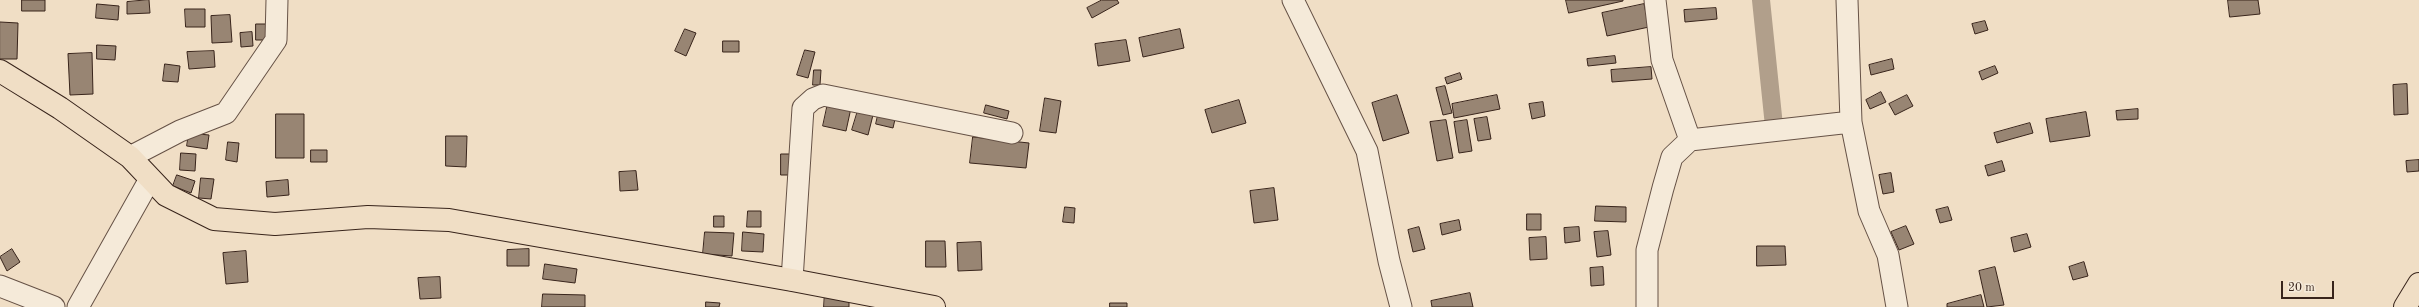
<!DOCTYPE html>
<html>
<head>
<meta charset="utf-8">
<style>
  body { margin:0 }
  #map { position:relative; width:2419px; height:307px; overflow:hidden; background:#f0dec5; font-family:"Old Standard TT",serif }
  canvas { display:block }
  .scale { position:absolute; left:2281px; top:281px; width:53px; height:18px; box-sizing:border-box; border:2px solid #38241b; border-top:0; padding-left:5px; font-size:12px; line-height:14px; white-space:nowrap; color:#38241b; -webkit-text-stroke:3px #f5ead9; paint-order:stroke }
</style>
</head>
<body>
<div id="map">
<canvas width="2419" height="307"></canvas>
<div class="scale">20 m</div>
</div>
<script>
const ctx = document.querySelector('canvas').getContext('2d');
ctx.lineJoin = 'round';
function strokePath(path, color, width, dash) { ctx.strokeStyle = color; ctx.lineWidth = width; ctx.lineCap = dash ? 'butt' : 'round'; ctx.setLineDash(dash || []); ctx.stroke(path); }
function fill(path, color) { ctx.fillStyle = color; ctx.fill(path, 'evenodd'); }
strokePath(new Path2D(`
  M 1761,0 L 1774,126`), '#b19f8b', 18);
const building = new Path2D(`
  M 22,0 L 45,0 L 45,11 L 22,11 Z
  M 149,0 L 150,13 L 127,14 L 127,2 Z
  M 1102,0 L 1117,0 L 1119,3 L 1092,18 L 1087,8 Z
  M 1566,0 L 1623,0 L 1623,1 L 1569,13 Z
  M 2228,0 L 2258,0 L 2260,14 L 2230,17 Z
  M 97,4 L 119,6 L 118,20 L 96,18 Z
  M 1644,4 L 1649,27 L 1607,36 L 1602,13 Z
  M 1716,8 L 1717,19 L 1685,22 L 1684,10 Z
  M 185,9 L 205,9 L 205,27 L 186,27 Z
  M 230,15 L 232,42 L 212,43 L 211,16 Z
  M 1985,21 L 1988,30 L 1975,34 L 1972,24 Z
  M 0,22 L 18,23 L 17,59 L 0,59 Z
  M 256,24 L 267,24 L 267,40 L 256,40 Z
  M 685,29 L 696,33 L 686,56 L 675,51 Z
  M 1180,29 L 1184,48 L 1143,57 L 1139,38 Z
  M 252,32 L 253,46 L 241,47 L 240,33 Z
  M 1126,40 L 1130,61 L 1098,66 L 1095,44 Z
  M 723,41 L 739,41 L 739,52 L 723,52 Z
  M 97,45 L 116,46 L 115,60 L 97,59 Z
  M 805,50 L 815,52 L 808,78 L 797,75 Z
  M 214,51 L 215,67 L 189,69 L 187,52 Z
  M 92,53 L 93,94 L 70,95 L 68,54 Z
  M 1615,56 L 1616,63 L 1588,66 L 1587,59 Z
  M 1892,59 L 1894,69 L 1871,75 L 1869,65 Z
  M 165,64 L 180,66 L 178,82 L 163,81 Z
  M 1995,66 L 1998,73 L 1982,80 L 1979,72 Z
  M 1651,67 L 1652,79 L 1612,82 L 1611,70 Z
  M 814,70 L 821,70 L 820,85 L 813,85 Z
  M 1460,73 L 1462,79 L 1447,84 L 1445,78 Z
  M 2407,84 L 2408,114 L 2394,115 L 2393,85 Z
  M 1445,86 L 1452,113 L 1443,115 L 1436,88 Z
  M 1881,92 L 1886,102 L 1870,109 L 1866,100 Z
  M 1397,95 L 1409,133 L 1383,141 L 1372,103 Z
  M 1497,95 L 1500,109 L 1454,118 L 1452,104 Z
  M 1907,95 L 1913,106 L 1895,115 L 1889,104 Z
  M 1045,98 L 1061,101 L 1056,133 L 1040,131 Z
  M 1239,100 L 1246,123 L 1212,133 L 1205,110 Z
  M 1543,102 L 1545,116 L 1532,119 L 1529,104 Z
  M 828,103 L 851,108 L 846,131 L 823,126 Z
  M 986,105 L 1009,111 L 1007,119 L 984,113 Z
  M 859,107 L 874,111 L 868,135 L 852,130 Z
  M 2138,109 L 2138,119 L 2117,120 L 2116,111 Z
  M 879,111 L 896,115 L 893,128 L 876,124 Z
  M 2086,112 L 2090,136 L 2050,142 L 2046,119 Z
  M 276,114 L 304,114 L 304,158 L 276,158 Z
  M 1487,117 L 1491,139 L 1478,141 L 1474,119 Z
  M 1446,120 L 1453,158 L 1437,161 L 1430,122 Z
  M 1467,120 L 1472,151 L 1459,153 L 1454,122 Z
  M 2030,123 L 2033,133 L 1997,143 L 1994,133 Z
  M 189,133 L 209,135 L 207,149 L 187,146 Z
  M 446,136 L 467,136 L 466,167 L 446,166 Z
  M 973,137 L 1029,143 L 1026,168 L 970,163 Z
  M 228,142 L 239,143 L 237,162 L 226,160 Z
  M 311,150 L 327,150 L 327,162 L 311,162 Z
  M 181,153 L 196,154 L 195,171 L 180,170 Z
  M 781,154 L 791,154 L 791,175 L 781,175 Z
  M 2419,160 L 2419,171 L 2407,172 L 2406,161 Z
  M 2002,161 L 2005,171 L 1988,176 L 1985,166 Z
  M 636,171 L 638,190 L 620,191 L 619,172 Z
  M 1891,173 L 1894,192 L 1883,194 L 1879,175 Z
  M 177,175 L 195,181 L 191,193 L 173,186 Z
  M 201,178 L 214,179 L 211,199 L 199,198 Z
  M 288,180 L 289,195 L 267,197 L 266,182 Z
  M 1274,188 L 1278,220 L 1254,223 L 1250,191 Z
  M 1596,206 L 1626,207 L 1626,222 L 1595,221 Z
  M 1065,207 L 1075,208 L 1074,223 L 1063,222 Z
  M 1948,207 L 1952,220 L 1940,223 L 1936,210 Z
  M 748,211 L 761,211 L 761,227 L 747,227 Z
  M 1527,214 L 1541,214 L 1541,230 L 1527,230 Z
  M 714,216 L 724,216 L 724,227 L 714,227 Z
  M 1459,220 L 1461,230 L 1442,235 L 1440,224 Z
  M 1906,226 L 1914,244 L 1899,250 L 1891,232 Z
  M 1419,227 L 1425,249 L 1413,252 L 1408,230 Z
  M 1579,227 L 1580,241 L 1565,243 L 1564,228 Z
  M 1608,231 L 1611,255 L 1597,257 L 1594,232 Z
  M 705,232 L 734,233 L 732,256 L 703,254 Z
  M 743,232 L 764,234 L 763,252 L 742,251 Z
  M 2027,234 L 2031,247 L 2014,252 L 2011,238 Z
  M 1546,237 L 1547,259 L 1530,260 L 1529,238 Z
  M 926,241 L 945,241 L 946,267 L 926,267 Z
  M 981,242 L 982,270 L 958,271 L 957,243 Z
  M 1757,246 L 1785,246 L 1786,265 L 1757,266 Z
  M 12,249 L 20,262 L 7,271 L 0,257 Z
  M 529,249 L 529,266 L 507,266 L 507,250 Z
  M 246,251 L 248,282 L 226,284 L 223,253 Z
  M 2084,262 L 2088,276 L 2073,280 L 2069,267 Z
  M 545,264 L 577,269 L 575,283 L 543,279 Z
  M 1603,267 L 1604,285 L 1591,286 L 1590,268 Z
  M 1995,267 L 2004,305 L 1987,307 L 1979,271 Z
  M 440,277 L 441,298 L 420,299 L 418,278 Z
  M 825,291 L 849,292 L 849,307 L 824,307 Z
  M 1470,293 L 1473,307 L 1432,307 L 1431,301 Z
  M 543,294 L 585,295 L 585,307 L 542,307 Z
  M 1981,295 L 1984,307 L 1947,307 L 1947,304 Z
  M 706,302 L 720,303 L 719,307 L 706,307 Z
  M 1110,303 L 1127,303 L 1127,307 L 1110,307 Z`);
fill(building, '#988573');
strokePath(building, '#38241b', 1);
const minor = new Path2D(`
  M 1293,0 L 1367,151 L 1389,261 L 1401,307
  M 1655,0 L 1662,60 L 1690,140
  M 1847,0 L 1851,122 L 1869,211 L 1888,255 L 1897,307
  M 130,157 L 180,131 L 226,113 L 276,40 L 277,0
  M 792,280 L 803,108 L 813,99 L 823,95 L 1012,133
  M 0,286 L 54,307
  M 78,307 L 150,179
  M 1647,307 L 1647,250 L 1663,188 L 1672,157 L 1690,140 L 1851,122`);
const major = new Path2D(`
  M 0,71 L 60,108 L 130,157 L 166,195 L 214,219 L 275,224 L 368,217 L 449,220 L 792,280 L 934,307
  M 2405,307 L 2419,284`);
strokePath(minor, '#665246', 23);
strokePath(major, '#38241b', 24);
strokePath(minor, '#f5ead9', 21);
strokePath(major, '#f0dec5', 22);
</script>
</body>
</html>
